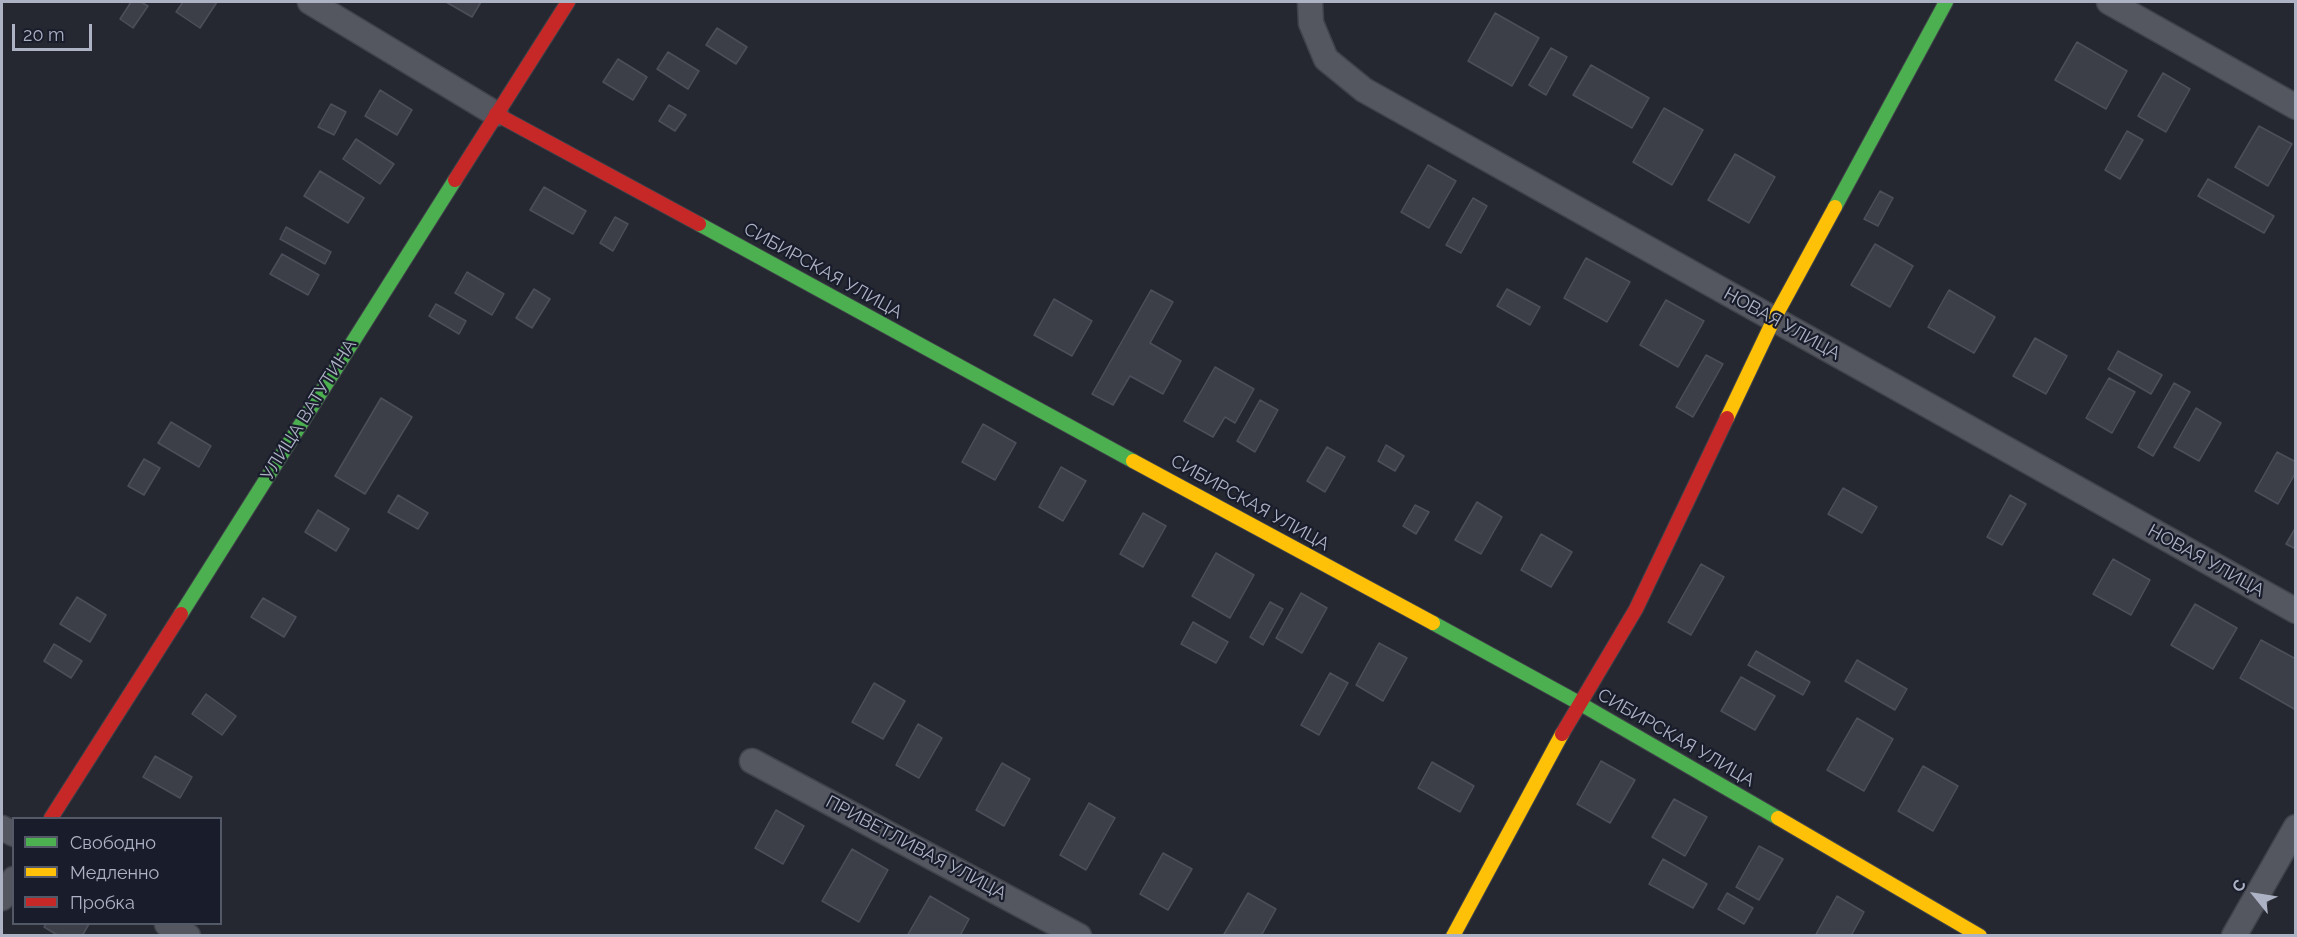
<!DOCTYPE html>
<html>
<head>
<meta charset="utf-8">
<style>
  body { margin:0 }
  #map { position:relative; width:2297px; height:937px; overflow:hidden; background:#252831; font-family:Raleway,sans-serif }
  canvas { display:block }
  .frame { position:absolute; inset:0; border:3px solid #adb2c4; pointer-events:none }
  .legend { position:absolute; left:12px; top:817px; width:210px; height:108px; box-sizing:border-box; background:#191d2b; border:2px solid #545968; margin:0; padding:8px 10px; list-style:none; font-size:18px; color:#adb2c4 }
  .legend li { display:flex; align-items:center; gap:12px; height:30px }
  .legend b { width:30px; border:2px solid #545968 }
  .north { position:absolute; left:2225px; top:865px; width:60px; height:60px; -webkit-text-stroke:4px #191d2b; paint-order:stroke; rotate:300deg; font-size:16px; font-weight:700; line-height:24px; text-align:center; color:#adb2c4 }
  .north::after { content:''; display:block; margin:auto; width:21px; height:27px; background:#adb2c4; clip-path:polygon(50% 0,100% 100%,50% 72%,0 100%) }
  .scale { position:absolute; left:12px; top:24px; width:80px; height:27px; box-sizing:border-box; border:3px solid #adb2c4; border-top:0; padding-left:8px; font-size:18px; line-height:21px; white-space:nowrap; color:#adb2c4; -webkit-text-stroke:4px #191d2b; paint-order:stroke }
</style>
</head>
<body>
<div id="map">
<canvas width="2297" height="937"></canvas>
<div class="frame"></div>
<ul class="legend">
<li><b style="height:8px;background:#4caf50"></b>Свободно</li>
<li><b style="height:8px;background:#ffc107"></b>Медленно</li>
<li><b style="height:8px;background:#c62828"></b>Пробка</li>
</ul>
<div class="north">С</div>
<div class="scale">20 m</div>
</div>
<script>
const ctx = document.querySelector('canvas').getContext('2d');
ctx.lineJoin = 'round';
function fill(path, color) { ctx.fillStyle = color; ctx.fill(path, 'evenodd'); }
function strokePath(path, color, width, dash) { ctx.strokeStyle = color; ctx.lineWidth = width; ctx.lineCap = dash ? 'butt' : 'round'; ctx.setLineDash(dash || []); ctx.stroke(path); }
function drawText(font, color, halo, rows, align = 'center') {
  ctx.font = font + ' Raleway,sans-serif'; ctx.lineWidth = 4.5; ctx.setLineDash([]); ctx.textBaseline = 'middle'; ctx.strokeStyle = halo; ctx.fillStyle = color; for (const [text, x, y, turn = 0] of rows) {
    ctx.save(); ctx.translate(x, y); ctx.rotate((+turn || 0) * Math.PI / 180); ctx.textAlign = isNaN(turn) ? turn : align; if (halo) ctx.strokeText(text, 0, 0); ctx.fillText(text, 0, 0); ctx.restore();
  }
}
const building = new Path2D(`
  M 131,2 L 141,2 L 148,6 L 133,28 L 120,19 Z
  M 183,2 L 217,2 L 200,28 L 176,12 Z
  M 446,2 L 481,2 L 472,17 Z
  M 1495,13 L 1539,38 L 1512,86 L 1468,61 Z
  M 717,28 L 747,47 L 736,64 L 706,45 Z
  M 2077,42 L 2127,71 L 2106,109 L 2055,80 Z
  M 1551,48 L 1567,57 L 1546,95 L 1529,85 Z
  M 668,52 L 699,71 L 688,89 L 657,69 Z
  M 618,59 L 647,77 L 633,100 L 603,82 Z
  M 1591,65 L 1649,98 L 1632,128 L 1573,95 Z
  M 2163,73 L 2190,89 L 2166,132 L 2138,116 Z
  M 380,90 L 412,110 L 397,135 L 365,116 Z
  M 331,104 L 346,112 L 334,135 L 318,127 Z
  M 669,105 L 686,115 L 675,131 L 659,121 Z
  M 1664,108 L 1703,130 L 1672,185 L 1633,162 Z
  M 2259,126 L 2292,144 L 2268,186 L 2235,167 Z
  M 2127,131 L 2143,140 L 2120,179 L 2105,170 Z
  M 356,139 L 394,164 L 380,184 L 343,159 Z
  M 1735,154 L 1775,177 L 1749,223 L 1708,200 Z
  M 1428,165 L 1456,181 L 1429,228 L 1401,212 Z
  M 320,171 L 364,198 L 348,223 L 304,196 Z
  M 2208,179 L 2274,216 L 2264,233 L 2198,196 Z
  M 544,187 L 586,211 L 573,234 L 530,210 Z
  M 1880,191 L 1893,198 L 1878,226 L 1864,219 Z
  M 1473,198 L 1487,206 L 1461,253 L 1446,245 Z
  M 615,217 L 628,224 L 613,251 L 600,243 Z
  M 286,227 L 331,252 L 325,264 L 280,239 Z
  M 1875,244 L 1913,266 L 1890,307 L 1851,285 Z
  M 282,254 L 319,275 L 308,295 L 270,274 Z
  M 1586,258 L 1630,282 L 1607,322 L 1564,298 Z
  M 467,272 L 504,294 L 492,315 L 455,293 Z
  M 534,289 L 550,299 L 532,328 L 516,318 Z
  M 1507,289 L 1540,307 L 1530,325 L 1497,306 Z
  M 1151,290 L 1173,302 L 1150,343 L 1181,361 L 1163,394 L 1130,376 L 1113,405 L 1092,394 Z
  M 1949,290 L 1995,317 L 1974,353 L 1928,327 Z
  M 1054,299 L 1092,321 L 1072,356 L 1034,335 Z
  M 1666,300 L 1704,321 L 1678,367 L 1640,345 Z
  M 436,304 L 466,321 L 459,334 L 429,316 Z
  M 2035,338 L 2067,356 L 2046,394 L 2013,376 Z
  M 2118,351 L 2162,375 L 2151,394 L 2108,369 Z
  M 1706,355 L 1723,364 L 1693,417 L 1676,407 Z
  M 1215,367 L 1254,389 L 1235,423 L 1225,417 L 1213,437 L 1184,421 Z
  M 2109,378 L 2135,392 L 2112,433 L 2086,418 Z
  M 2174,383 L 2190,392 L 2153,456 L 2138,447 Z
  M 381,398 L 412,417 L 365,494 L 335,476 Z
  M 1260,400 L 1278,410 L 1255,452 L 1237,441 Z
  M 2196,408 L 2221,423 L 2199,461 L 2174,447 Z
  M 171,422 L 211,446 L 199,467 L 158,443 Z
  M 983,424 L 1016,443 L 995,480 L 962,462 Z
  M 1386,445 L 1404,456 L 1395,471 L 1378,461 Z
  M 1327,447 L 1345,457 L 1325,492 L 1307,481 Z
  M 2277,452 L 2296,462 L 2296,472 L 2278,504 L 2255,491 Z
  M 144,459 L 160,468 L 144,495 L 128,486 Z
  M 1061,467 L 1086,481 L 1063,521 L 1039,507 Z
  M 1843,488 L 1877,507 L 1862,533 L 1828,514 Z
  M 398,495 L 428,513 L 418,529 L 388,512 Z
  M 2010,495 L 2026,504 L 2002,545 L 1987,537 Z
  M 1477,502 L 1502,517 L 1481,554 L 1455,540 Z
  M 1415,505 L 1429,512 L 1416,534 L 1403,526 Z
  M 318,510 L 349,529 L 336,551 L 305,532 Z
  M 1143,513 L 1166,526 L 1143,567 L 1120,554 Z
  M 2296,527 L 2296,549 L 2286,544 Z
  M 1541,534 L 1572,552 L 1551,587 L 1521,570 Z
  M 1216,553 L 1254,575 L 1230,618 L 1192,596 Z
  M 2113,559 L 2150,580 L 2131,615 L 2093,594 Z
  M 1701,564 L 1724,577 L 1691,635 L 1668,622 Z
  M 1301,593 L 1327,608 L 1302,653 L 1276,638 Z
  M 77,597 L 106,615 L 90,642 L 60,624 Z
  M 263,598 L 296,617 L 284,637 L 251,617 Z
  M 1270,602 L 1283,609 L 1263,645 L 1250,637 Z
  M 2195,604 L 2237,628 L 2213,669 L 2171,645 Z
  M 1193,622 L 1228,642 L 1216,663 L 1181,644 Z
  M 2261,640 L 2296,659 L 2296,710 L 2240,678 Z
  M 1379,643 L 1407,658 L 1383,701 L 1356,685 Z
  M 54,644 L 82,661 L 71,678 L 44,661 Z
  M 1756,651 L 1810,682 L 1803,695 L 1748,665 Z
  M 1857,660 L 1907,689 L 1895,710 L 1845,681 Z
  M 1330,673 L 1348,683 L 1319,735 L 1301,725 Z
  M 1741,677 L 1775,696 L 1755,730 L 1721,711 Z
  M 874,683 L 905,701 L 883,739 L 852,722 Z
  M 206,694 L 236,716 L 222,735 L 192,714 Z
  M 1857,718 L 1893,739 L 1864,791 L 1827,770 Z
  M 918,724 L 942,738 L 919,778 L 896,765 Z
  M 155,756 L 192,777 L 180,798 L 143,777 Z
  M 1601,761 L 1635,780 L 1610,823 L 1577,804 Z
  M 1432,762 L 1474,786 L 1460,812 L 1418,788 Z
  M 1002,763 L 1030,779 L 1004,826 L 976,810 Z
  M 1923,766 L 1958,786 L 1933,831 L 1898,811 Z
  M 1674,799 L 1707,817 L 1685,856 L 1652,837 Z
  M 1089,803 L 1115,818 L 1086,870 L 1060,855 Z
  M 776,810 L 804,826 L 783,864 L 755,848 Z
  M 1759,846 L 1783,859 L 1759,900 L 1736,887 Z
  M 852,849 L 888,870 L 859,922 L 822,901 Z
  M 1163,853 L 1192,869 L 1168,910 L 1140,894 Z
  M 1663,859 L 1707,884 L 1693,908 L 1649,884 Z
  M 1248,893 L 1276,909 L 1261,936 L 1223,936 Z
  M 1727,893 L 1753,908 L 1744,924 L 1718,909 Z
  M 930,896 L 969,919 L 960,936 L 907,936 Z
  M 1837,896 L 1864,912 L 1851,936 L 1815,936 Z
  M 46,924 L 89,924 L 82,936 L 59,936 L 44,927 Z`);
fill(building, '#3d3f48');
strokePath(building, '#4c4f5a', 1.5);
const street = new Path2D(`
  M 310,2 L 496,114
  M 1310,2 L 1311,23 L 1326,59 L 1364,90 L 2296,611
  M 2109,2 L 2296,107
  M 752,761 L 1079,936
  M 2,828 L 14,834
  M 2,898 L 14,879
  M 167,924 L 188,936
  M 2234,936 L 2296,827`);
const fast = new Path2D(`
  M 1835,207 L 1946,2
  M 699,224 L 1133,461
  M 181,614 L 455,180
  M 1433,623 L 1579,703 L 1778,818`);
const slow = new Path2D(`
  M 1727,418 L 1774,319 L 1835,207
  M 1133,461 L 1433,623
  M 1778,818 L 1980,936
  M 1453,936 L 1562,734`);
const jam = new Path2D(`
  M 496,114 L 699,224
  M 455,180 L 568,2
  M 1562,734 L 1636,609 L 1727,418
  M 51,818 L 181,614`);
strokePath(street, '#41434a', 27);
strokePath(fast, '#41434a', 16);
strokePath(slow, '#41434a', 16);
strokePath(jam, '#41434a', 16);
strokePath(street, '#545660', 24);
strokePath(fast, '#4caf50', 14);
strokePath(slow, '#ffc107', 14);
strokePath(jam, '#c62828', 14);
drawText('18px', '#adb2c4', '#191d2b', [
  ["СИБИРСКАЯ УЛИЦА",823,271,29],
  ["НОВАЯ УЛИЦА",1782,324,29],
  ["УЛИЦА ВАТУТИНА",309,410,-58],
  ["СИБИРСКАЯ УЛИЦА",1250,503,29],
  ["НОВАЯ УЛИЦА",2206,561,29],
  ["СИБИРСКАЯ УЛИЦА",1676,738,30],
  ["ПРИВЕТЛИВАЯ УЛИЦА",916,848,28]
]);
</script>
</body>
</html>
